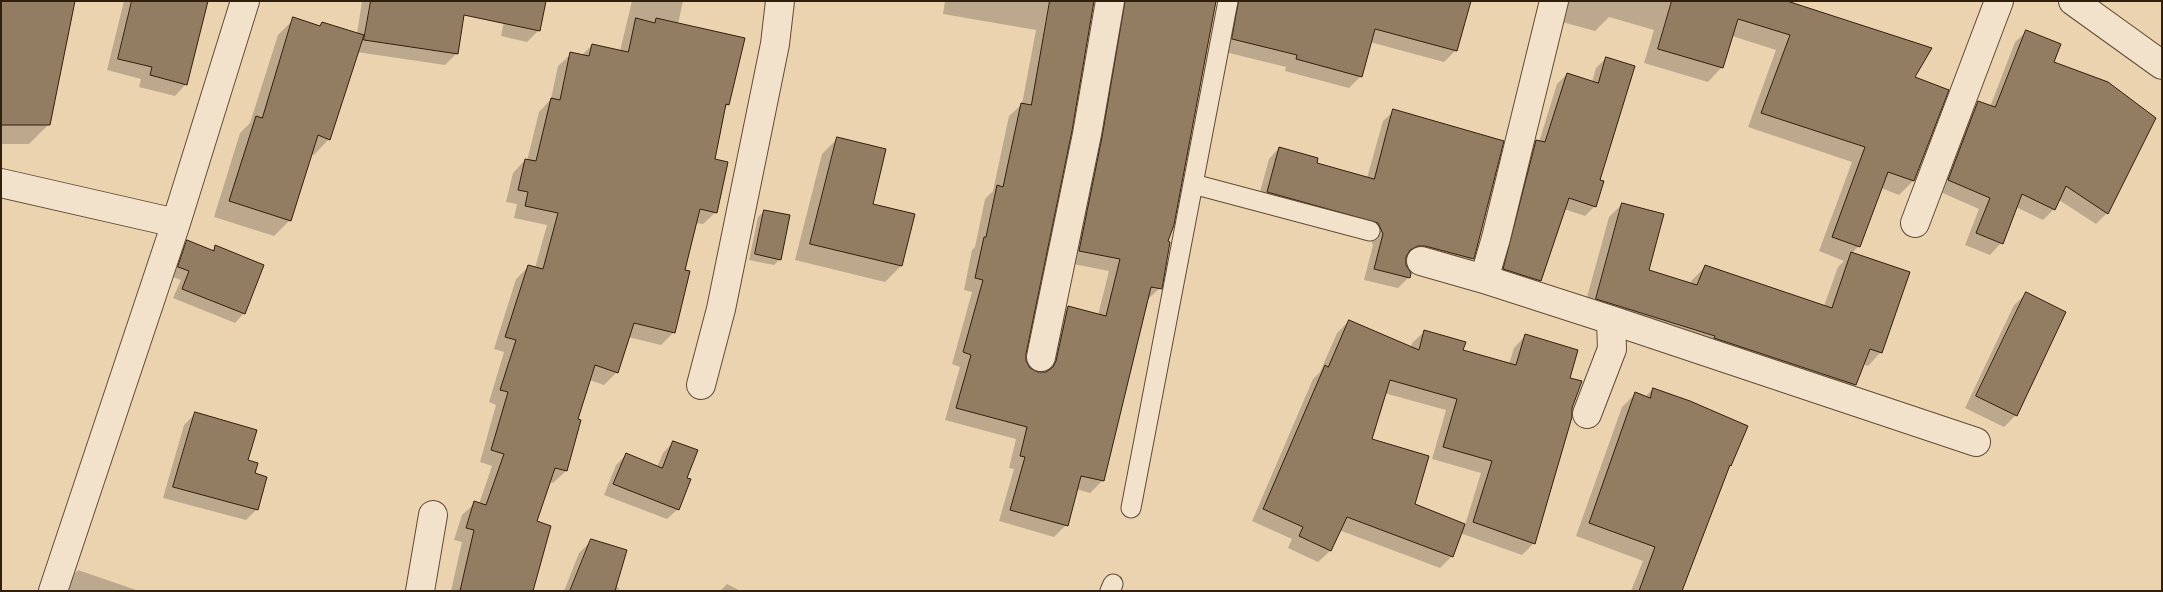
<!DOCTYPE html>
<html>
<head>
<meta charset="utf-8">
<style>
  body { margin:0 }
  #map { position:relative; width:2163px; height:592px; overflow:hidden; background:#ecd3af; font-family:"IM FELL French Canon",serif }
  canvas { display:block }
  .frame { position:absolute; inset:0; border:2px solid #311f0e; pointer-events:none }
</style>
</head>
<body>
<div id="map">
<canvas width="2163" height="592"></canvas>
<div class="frame"></div>
</div>
<script>
const ctx = document.querySelector('canvas').getContext('2d');
ctx.lineJoin = 'round';
function fill(path, color) { ctx.fillStyle = color; ctx.fill(path, 'evenodd'); }
function strokePath(path, color, width, dash) { ctx.strokeStyle = color; ctx.lineWidth = width; ctx.lineCap = dash ? 'butt' : 'round'; ctx.setLineDash(dash || []); ctx.stroke(path); }
fill(new Path2D(`
  M 1,1 L 48,125 L 29,144 L 1,144 Z
  M 124,1 L 207,1 L 186,84 L 175,96 L 139,87 L 141,79 L 107,70 Z
  M 362,1 L 465,1 L 457,53 L 445,65 L 357,52 L 329,139 L 314,155 L 311,154 L 290,220 L 274,236 L 214,217 L 240,133 L 250,123 L 278,35 L 294,19 L 318,27 L 322,23 L 357,34 Z
  M 508,1 L 539,30 L 527,42 L 501,36 Z
  M 632,1 L 683,1 L 678,24 L 728,105 L 723,109 L 713,160 L 716,212 L 703,224 L 695,223 L 683,271 L 674,332 L 661,345 L 628,337 L 617,372 L 604,385 L 589,380 L 576,420 L 566,471 L 553,483 L 549,482 L 536,522 L 531,591 L 451,591 L 462,542 L 454,540 L 462,515 L 475,503 L 479,504 L 492,466 L 480,462 L 496,405 L 489,402 L 504,352 L 494,349 L 516,279 L 529,266 L 535,268 L 547,225 L 514,218 L 517,204 L 506,202 L 513,173 L 525,160 L 527,161 L 539,112 L 551,99 L 558,66 L 571,54 L 581,56 L 592,45 L 620,51 Z
  M 945,1 L 1093,1 L 1024,354 L 1025,363 L 1030,370 L 1038,374 L 1045,373 L 1056,319 L 1068,307 L 1098,315 L 1109,271 L 1068,263 L 1109,1 L 1469,1 L 1456,50 L 1444,62 L 1370,42 L 1361,76 L 1349,88 L 1285,71 L 1286,67 L 1221,51 L 1227,10 L 1216,2 L 1173,224 L 1167,242 L 1160,288 L 1147,300 L 1102,481 L 1090,493 L 1076,489 L 1066,525 L 1054,537 L 999,521 L 1014,469 L 1009,468 L 1016,439 L 945,420 L 960,367 L 952,364 L 972,292 L 964,290 L 972,250 L 975,247 L 985,199 L 993,191 L 1009,116 L 1022,104 L 1036,30 L 943,14 Z
  M 1553,1 L 1794,1 L 1793,5 L 1913,78 L 1947,91 L 1913,181 L 1899,195 L 1881,188 L 1859,246 L 1851,254 L 1881,352 L 1868,366 L 1863,364 L 1855,385 L 1842,398 L 1583,312 L 1609,217 L 1622,204 L 1648,271 L 1690,284 L 1692,280 L 1705,267 L 1824,306 L 1838,267 L 1844,261 L 1819,251 L 1852,162 L 1748,127 L 1776,50 L 1732,36 L 1722,67 L 1708,82 L 1644,63 L 1654,30 L 1609,17 L 1595,31 L 1555,20 Z
  M 2027,31 L 2052,63 L 2107,213 L 2096,224 L 2059,200 L 2054,209 L 2043,220 L 2016,207 L 2001,243 L 1990,255 L 1965,245 L 1979,209 L 1938,191 L 1967,114 L 1978,102 L 1990,107 L 2015,42 Z
  M 1606,58 L 1595,206 L 1585,216 L 1564,209 L 1540,280 L 1530,290 L 1494,279 L 1526,152 L 1536,141 L 1539,142 L 1557,84 L 1567,74 L 1592,82 L 1596,68 Z
  M 1394,111 L 1472,259 L 1462,269 L 1406,256 L 1405,266 L 1409,277 L 1398,288 L 1364,280 L 1373,245 L 1367,233 L 1257,203 L 1269,159 L 1279,148 L 1315,164 L 1367,178 L 1383,121 Z
  M 838,138 L 872,205 L 913,215 L 901,266 L 885,282 L 795,260 L 822,154 Z
  M 764,211 L 780,259 L 774,265 L 749,260 L 758,217 Z
  M 188,241 L 211,251 L 216,247 L 244,313 L 235,323 L 173,298 L 181,280 L 170,276 L 178,251 Z
  M 2026,294 L 2016,415 L 2004,427 L 1965,408 L 2014,305 Z
  M 1349,321 L 1411,348 L 1412,343 L 1424,332 L 1462,351 L 1509,364 L 1514,348 L 1525,336 L 1569,379 L 1571,408 L 1534,543 L 1522,555 L 1460,533 L 1452,556 L 1440,568 L 1339,530 L 1330,551 L 1318,562 L 1288,548 L 1292,539 L 1252,521 L 1313,379 L 1320,372 L 1337,333 ZM 1384,393 L 1446,410 L 1432,459 L 1481,473 L 1465,525 L 1413,505 L 1370,440 Z
  M 1653,389 L 1727,468 L 1680,591 L 1631,591 L 1643,561 L 1576,536 L 1622,407 L 1635,394 L 1645,397 Z
  M 195,414 L 247,461 L 254,474 L 257,509 L 246,520 L 163,498 L 184,425 Z
  M 673,442 L 685,479 L 678,509 L 667,519 L 604,495 L 616,465 L 626,455 L 657,467 L 663,453 Z
  M 592,540 L 615,586 L 619,588 L 618,591 L 564,591 L 579,553 Z
  M 78,570 L 139,591 L 64,591 L 67,581 Z
  M 727,584 L 741,591 L 720,591 Z`), '#0003');
const building = new Path2D(`
  M 1,1 L 75,1 L 50,125 L 1,125 Z
  M 132,1 L 208,1 L 187,85 L 150,75 L 152,67 L 118,59 Z
  M 371,1 L 546,1 L 540,31 L 464,15 L 458,54 L 364,40 Z
  M 1050,1 L 1094,1 L 1072,131 L 1026,354 L 1026,361 L 1030,368 L 1038,372 L 1046,372 L 1053,367 L 1056,361 L 1068,306 L 1106,316 L 1120,259 L 1079,251 L 1102,137 L 1125,1 L 1216,1 L 1174,225 L 1168,241 L 1170,242 L 1162,289 L 1151,287 L 1104,481 L 1081,476 L 1068,526 L 1010,510 L 1025,457 L 1020,456 L 1027,427 L 956,408 L 971,355 L 963,352 L 983,280 L 975,278 L 984,237 L 986,237 L 997,185 L 1003,187 L 1021,103 L 1031,105 Z
  M 1239,1 L 1471,1 L 1457,51 L 1375,29 L 1362,77 L 1296,59 L 1297,55 L 1232,39 Z
  M 1672,1 L 1787,1 L 1932,48 L 1915,77 L 1949,90 L 1914,181 L 1888,172 L 1860,247 L 1832,237 L 1865,147 L 1761,113 L 1790,35 L 1738,19 L 1723,68 L 1658,49 Z
  M 293,17 L 320,26 L 322,22 L 364,35 L 330,140 L 318,135 L 291,221 L 229,201 L 256,116 L 262,118 Z
  M 636,18 L 655,23 L 656,18 L 745,38 L 729,105 L 726,104 L 715,159 L 728,162 L 717,213 L 700,209 L 685,270 L 690,271 L 675,333 L 634,323 L 618,373 L 595,365 L 578,419 L 581,420 L 567,471 L 555,468 L 537,521 L 551,526 L 533,591 L 460,591 L 474,530 L 466,528 L 474,501 L 486,505 L 504,454 L 491,450 L 508,392 L 500,390 L 516,340 L 505,337 L 528,265 L 543,269 L 558,213 L 525,206 L 528,192 L 518,190 L 525,159 L 536,161 L 551,98 L 560,100 L 570,52 L 589,56 L 592,44 L 628,52 Z
  M 2026,30 L 2061,44 L 2054,62 L 2108,82 L 2156,118 L 2108,214 L 2066,186 L 2055,210 L 2022,194 L 2003,244 L 1976,233 L 1990,198 L 1948,180 L 1978,101 L 1995,107 Z
  M 1606,57 L 1635,66 L 1600,180 L 1604,181 L 1596,207 L 1569,198 L 1541,281 L 1503,269 L 1536,140 L 1545,142 L 1567,73 L 1598,83 Z
  M 1393,109 L 1504,141 L 1474,259 L 1425,246 L 1418,246 L 1410,250 L 1406,257 L 1406,265 L 1411,273 L 1410,278 L 1374,269 L 1383,234 L 1378,223 L 1267,192 L 1279,147 L 1318,158 L 1317,163 L 1374,179 Z
  M 837,137 L 886,149 L 873,204 L 915,214 L 902,266 L 810,244 Z
  M 1622,203 L 1664,214 L 1649,270 L 1697,285 L 1705,265 L 1832,308 L 1851,252 L 1910,272 L 1882,353 L 1870,349 L 1856,385 L 1714,338 L 1715,336 L 1596,299 Z
  M 764,210 L 790,215 L 781,260 L 755,254 Z
  M 187,240 L 214,251 L 215,245 L 264,265 L 245,314 L 182,289 L 189,271 L 178,267 Z
  M 2026,292 L 2066,312 L 2017,416 L 1976,396 Z
  M 1349,320 L 1419,350 L 1424,330 L 1466,342 L 1463,350 L 1516,365 L 1525,334 L 1578,350 L 1570,378 L 1582,381 L 1572,408 L 1572,417 L 1535,544 L 1473,522 L 1492,461 L 1443,447 L 1457,399 L 1390,380 L 1372,439 L 1429,456 L 1415,504 L 1465,524 L 1453,557 L 1347,517 L 1331,551 L 1299,536 L 1303,527 L 1263,509 L 1325,365 L 1328,367 Z
  M 1653,388 L 1690,401 L 1748,426 L 1731,466 L 1730,465 L 1682,591 L 1639,591 L 1655,547 L 1589,523 L 1635,392 L 1650,398 Z
  M 195,412 L 257,430 L 248,460 L 258,463 L 255,473 L 267,477 L 258,510 L 173,487 Z
  M 673,441 L 698,450 L 687,478 L 691,479 L 679,510 L 613,484 L 626,453 L 662,468 Z
  M 591,539 L 627,550 L 615,591 L 570,591 Z`);
fill(building, '#927d62');
strokePath(building, '#311f0e', 1);
const service = new Path2D(`
  M 1193,184 L 1370,231
  M 1131,508 L 1228,1
  M 1110,591 L 1113,584`);
const minor = new Path2D(`
  M 1,183 L 176,223
  M 1915,223 L 1999,1
  M 1421,261 L 1484,279 L 1611,320 L 1612,349 L 1587,414
  M 1484,279 L 1496,238 L 1554,1
  M 1611,320 L 1976,442
  M 1041,357 L 1087,134 L 1110,1
  M 701,385 L 721,309 L 775,44 L 780,1
  M 53,591 L 176,223 L 245,1
  M 420,591 L 433,515`);
const tertiary = new Path2D(`
  M 2073,1 L 2162,65`);
strokePath(service, '#604c36', 21);
strokePath(minor, '#604c36', 30);
strokePath(tertiary, '#604c36', 30);
strokePath(service, '#f3e2cb', 19);
strokePath(minor, '#f3e2cb', 28);
strokePath(tertiary, '#f3e2cb', 28);
</script>
</body>
</html>
